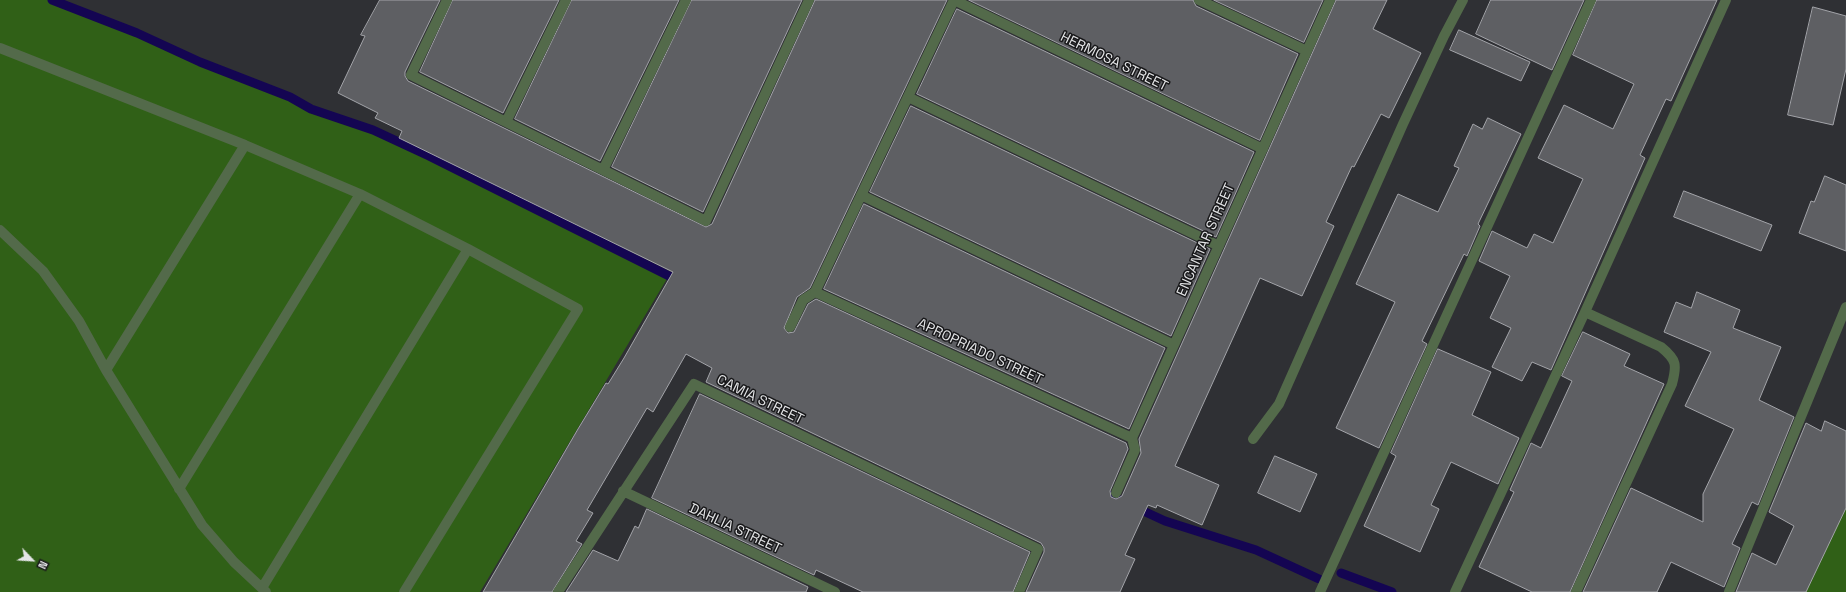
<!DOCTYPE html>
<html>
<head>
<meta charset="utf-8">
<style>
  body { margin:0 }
  #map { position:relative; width:1846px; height:592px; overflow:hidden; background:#2f3034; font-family:"Space Grotesk",sans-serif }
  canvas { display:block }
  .north { position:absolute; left:12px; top:540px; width:40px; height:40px; -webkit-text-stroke:3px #18181a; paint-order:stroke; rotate:115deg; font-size:11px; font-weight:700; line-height:16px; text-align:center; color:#e4e5e7 }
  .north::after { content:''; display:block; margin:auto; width:14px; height:18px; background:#e4e5e7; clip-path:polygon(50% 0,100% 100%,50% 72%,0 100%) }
</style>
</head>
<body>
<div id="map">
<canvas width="1846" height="592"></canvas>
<div class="north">N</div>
</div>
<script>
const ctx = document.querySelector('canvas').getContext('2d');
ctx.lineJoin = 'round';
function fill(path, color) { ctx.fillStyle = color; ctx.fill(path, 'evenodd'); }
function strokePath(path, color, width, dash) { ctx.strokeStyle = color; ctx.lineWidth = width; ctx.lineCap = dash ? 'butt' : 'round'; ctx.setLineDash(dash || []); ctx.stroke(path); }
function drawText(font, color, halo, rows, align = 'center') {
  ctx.font = font + ' "Space Grotesk",sans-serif'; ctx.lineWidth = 3; ctx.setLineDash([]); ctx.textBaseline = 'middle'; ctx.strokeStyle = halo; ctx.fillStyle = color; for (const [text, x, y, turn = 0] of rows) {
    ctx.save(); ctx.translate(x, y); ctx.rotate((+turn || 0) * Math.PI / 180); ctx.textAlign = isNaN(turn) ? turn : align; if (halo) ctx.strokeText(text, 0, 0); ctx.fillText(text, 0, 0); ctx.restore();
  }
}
fill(new Path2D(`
  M 0,0 L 52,0 L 137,33 L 200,62 L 290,97 L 311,109 L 373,130 L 429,156 L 668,277 L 480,592 L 0,592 Z
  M 1846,494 L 1846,592 L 1805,592 Z`), '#306017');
strokePath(new Path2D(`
  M 52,0 L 137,33 L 200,62 L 290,97 L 311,109 L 373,130 L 429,156 L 681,282
  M 1100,491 L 1165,521 L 1256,550 L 1319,579
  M 1341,573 L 1392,592`), '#140552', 9);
const building = new Path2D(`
  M 380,0 L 440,0 L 405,72 L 405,76 L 408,81 L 706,227 L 712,224 L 815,0 L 947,0 L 810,288 L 797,297 L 784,328 L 788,333 L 794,332 L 808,304 L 816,299 L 1126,443 L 1128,449 L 1110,491 L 1111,497 L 1116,499 L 1122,496 L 1141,453 L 1139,439 L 1336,0 L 1387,0 L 1373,29 L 1421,53 L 1389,118 L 1381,114 L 1354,167 L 1352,166 L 1326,222 L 1334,226 L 1302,296 L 1260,278 L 1237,329 L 1175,466 L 1219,485 L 1202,525 L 1157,505 L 1156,508 L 1148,505 L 1125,555 L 1135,559 L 1120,592 L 1026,592 L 1044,552 L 1044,548 L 1041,543 L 706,382 L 712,368 L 686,354 L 653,412 L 647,408 L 587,510 L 593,513 L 576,541 L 582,544 L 552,592 L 483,592 L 578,429 L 606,383 L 608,384 L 624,358 L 673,272 L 399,138 L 402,131 L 375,118 L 378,113 L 338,93 L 365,36 L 361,35 Z
  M 453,0 L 559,0 L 503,113 L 420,72 Z
  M 572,0 L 679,0 L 600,161 L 515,119 Z
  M 692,0 L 802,0 L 703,212 L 612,167 Z
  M 969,0 L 1193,0 L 1196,6 L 1298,54 L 1260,140 Z
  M 1214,0 L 1323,0 L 1304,42 Z
  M 1491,0 L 1584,0 L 1552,70 L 1476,34 Z
  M 1597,0 L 1717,0 L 1671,101 L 1666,99 L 1640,155 L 1645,158 L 1551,370 L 1532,362 L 1522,381 L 1492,367 L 1511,328 L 1490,318 L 1510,276 L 1479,261 L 1492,231 L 1527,248 L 1534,234 L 1553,243 L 1583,179 L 1538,158 L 1564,105 L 1613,129 L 1634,84 L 1573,55 Z
  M 1813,7 L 1846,16 L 1846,69 L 1833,125 L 1788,115 Z
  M 957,9 L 1254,152 L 1216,237 L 917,94 Z
  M 1459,30 L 1530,62 L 1521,81 L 1450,50 Z
  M 911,106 L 1210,249 L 1171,336 L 870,192 Z
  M 1488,118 L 1521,134 L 1478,224 L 1480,226 L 1467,256 L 1464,254 L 1422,341 L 1427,344 L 1379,448 L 1336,428 L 1395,302 L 1356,284 L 1398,194 L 1438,212 L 1459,168 L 1454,166 L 1473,124 L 1482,129 Z
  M 1825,176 L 1846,185 L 1846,251 L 1799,233 L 1811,201 L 1814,202 Z
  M 1684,191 L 1772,225 L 1761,251 L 1674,217 Z
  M 864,204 L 1165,348 L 1129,429 L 824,289 Z
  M 1697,292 L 1740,310 L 1733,328 L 1781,347 L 1759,400 L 1794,417 L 1758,505 L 1752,502 L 1732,544 L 1740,548 L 1724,587 L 1671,562 L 1657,592 L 1583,592 L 1631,488 L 1703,522 L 1703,494 L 1734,429 L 1685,406 L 1711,352 L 1664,332 L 1676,302 L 1691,308 Z
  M 1583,332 L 1630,354 L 1624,366 L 1664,384 L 1570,592 L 1532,592 L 1479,567 L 1514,492 L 1510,490 L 1531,443 L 1541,448 L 1572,381 L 1562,376 Z
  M 1438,349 L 1491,372 L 1472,415 L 1519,438 L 1498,484 L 1451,462 L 1431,505 L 1439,509 L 1420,552 L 1364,526 L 1396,456 L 1391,453 Z
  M 700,394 L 1030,552 L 1013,592 L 863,592 L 816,570 L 814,575 L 652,498 Z
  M 1825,421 L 1846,431 L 1846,508 L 1806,592 L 1736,592 L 1752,553 L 1776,565 L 1794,526 L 1769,512 L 1806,423 L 1821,431 Z
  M 1275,456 L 1317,474 L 1300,512 L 1258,493 Z
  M 647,509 L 808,587 L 806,592 L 566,592 L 593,550 L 618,561 L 635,526 L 638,528 Z`);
fill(building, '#5e5f63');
strokePath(building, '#a3a4a9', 1);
strokePath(new Path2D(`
  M 790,327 L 803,300 L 815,292
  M 1116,493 L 1135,450 L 1132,438`), '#536a4a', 10);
strokePath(new Path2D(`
  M 447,0 L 411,75 L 706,221 L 809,0
  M 954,0 L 815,292 L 1132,438 L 1330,0
  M 954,0 L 1263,149
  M 1199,0 L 1307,51
  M 0,48 L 245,145 L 360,194 L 468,249 L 578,309 L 404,592
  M 908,97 L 1219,246
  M 506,122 L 566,0
  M 603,170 L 686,0
  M 861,195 L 1174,345
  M 0,230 L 43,271 L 79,321 L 106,370 L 202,525 L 234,562 L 266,592
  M 106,370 L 245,145
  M 1253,439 L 1279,404 L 1403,124 L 1444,36 L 1463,0
  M 179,489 L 360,194
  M 623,491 L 835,592
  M 262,588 L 468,249
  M 558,592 L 694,384 L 1038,549 L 1019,592
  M 1320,592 L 1591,0
  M 1455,592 L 1585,312 L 1726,0
  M 1576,592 L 1672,384 C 1677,365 1677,360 1661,347 L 1585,312
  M 1729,592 L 1846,307`), '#536a4a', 10);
drawText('14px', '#e4e5e7', '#18181a', [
  ["HERMOSA STREET",1114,62,26],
  ["ENCANTAR STREET",1206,240,-66],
  ["APROPRIADO STREET",980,352,25],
  ["CAMIA STREET",760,400,26],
  ["DAHLIA STREET",735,529,25]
]);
</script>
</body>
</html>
